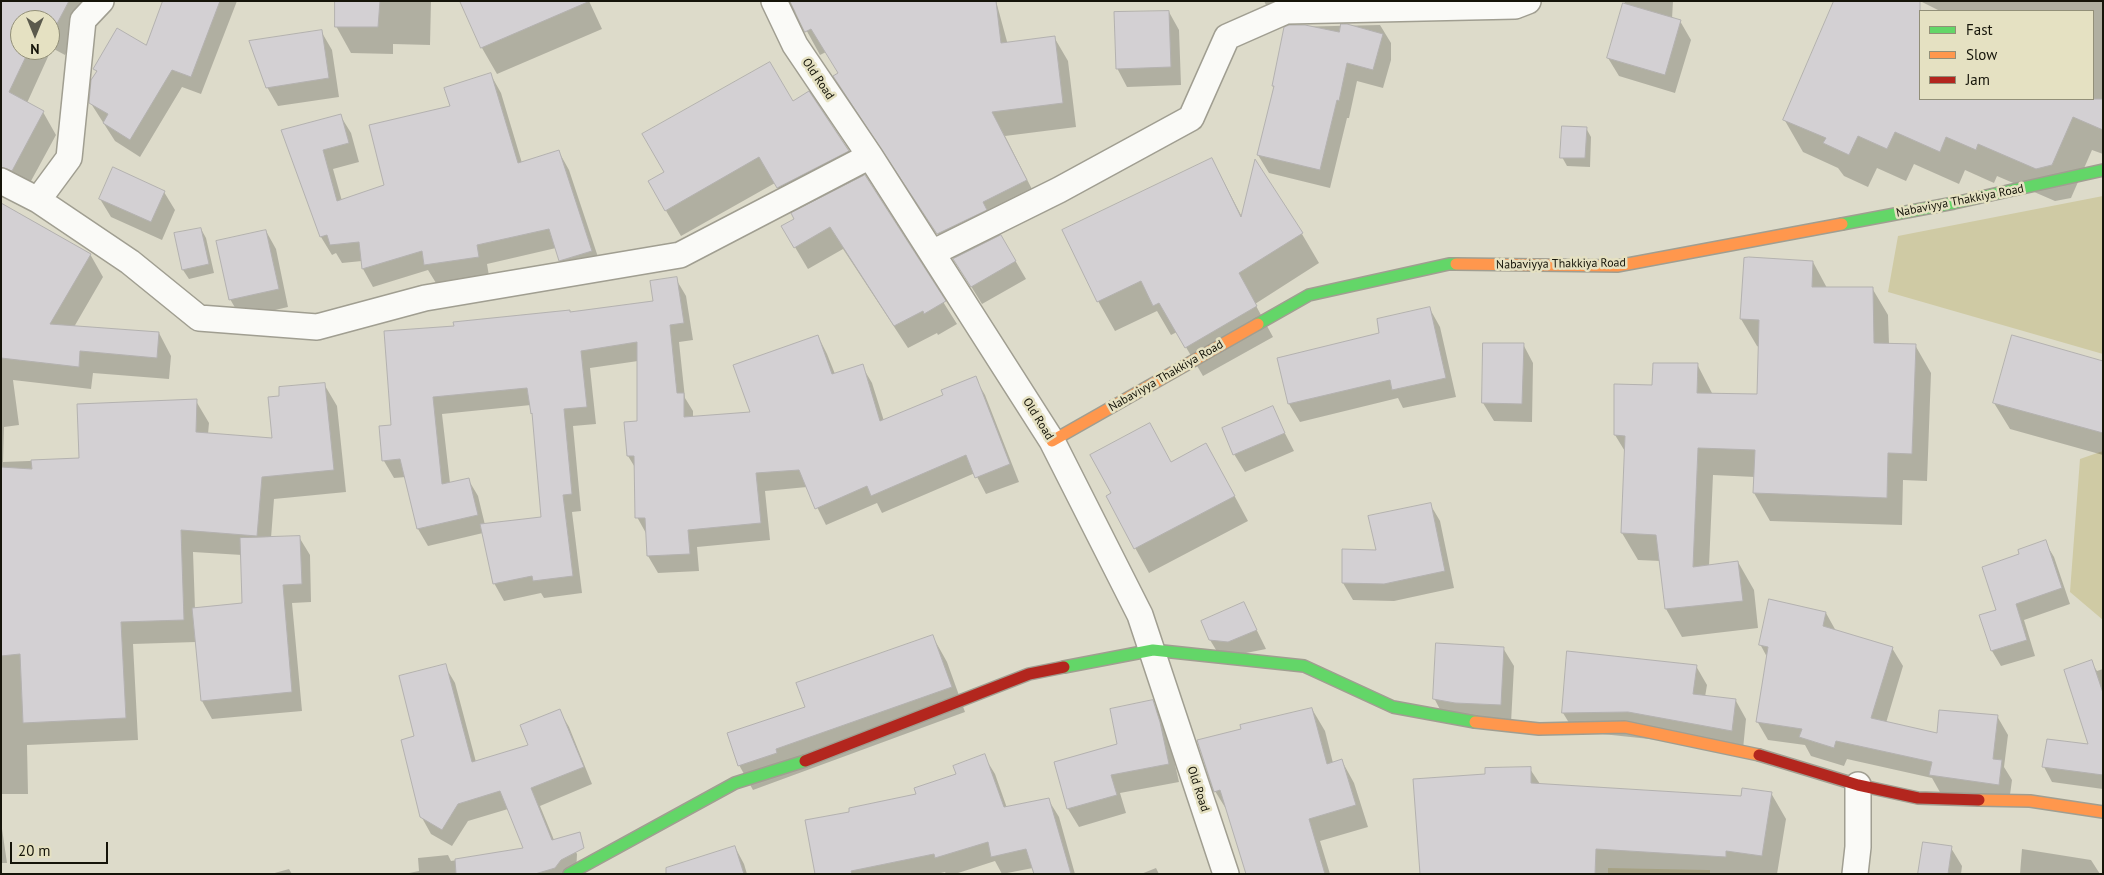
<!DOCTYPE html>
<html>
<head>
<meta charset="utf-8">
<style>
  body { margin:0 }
  #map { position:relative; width:2104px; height:875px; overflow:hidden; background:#dddbca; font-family:"PT Sans",sans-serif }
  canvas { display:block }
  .frame { position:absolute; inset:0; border:2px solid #151409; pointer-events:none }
  .legend { position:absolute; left:1919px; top:10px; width:175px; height:90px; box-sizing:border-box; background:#e5e1c2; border:1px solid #928f78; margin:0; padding:6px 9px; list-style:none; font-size:15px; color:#151409 }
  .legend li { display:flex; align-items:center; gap:10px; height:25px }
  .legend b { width:25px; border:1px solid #928f78 }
  .north { position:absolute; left:10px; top:10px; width:50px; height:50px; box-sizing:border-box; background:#e5e1c2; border:1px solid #928f78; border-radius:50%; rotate:180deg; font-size:14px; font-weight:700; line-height:20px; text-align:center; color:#151409 }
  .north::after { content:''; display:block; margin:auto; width:18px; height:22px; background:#5b5a4d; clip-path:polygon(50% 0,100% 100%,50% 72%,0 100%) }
  .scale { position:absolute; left:10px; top:842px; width:98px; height:22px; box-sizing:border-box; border:2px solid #151409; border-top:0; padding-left:6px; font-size:15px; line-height:18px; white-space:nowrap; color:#151409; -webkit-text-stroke:4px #e5e1c2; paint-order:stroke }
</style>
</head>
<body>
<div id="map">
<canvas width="2104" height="875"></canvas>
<div class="frame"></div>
<ul class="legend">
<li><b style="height:6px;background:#63d668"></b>Fast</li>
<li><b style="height:6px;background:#ff974d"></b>Slow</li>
<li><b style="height:6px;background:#b3261e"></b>Jam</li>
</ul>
<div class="north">N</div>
<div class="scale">20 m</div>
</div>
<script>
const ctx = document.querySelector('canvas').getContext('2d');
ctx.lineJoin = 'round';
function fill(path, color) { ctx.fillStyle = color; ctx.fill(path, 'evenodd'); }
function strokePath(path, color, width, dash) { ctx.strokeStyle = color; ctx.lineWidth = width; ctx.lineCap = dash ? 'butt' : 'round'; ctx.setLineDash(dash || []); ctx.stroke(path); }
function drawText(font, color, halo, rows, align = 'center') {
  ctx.font = font + ' "PT Sans",sans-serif'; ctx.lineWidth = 5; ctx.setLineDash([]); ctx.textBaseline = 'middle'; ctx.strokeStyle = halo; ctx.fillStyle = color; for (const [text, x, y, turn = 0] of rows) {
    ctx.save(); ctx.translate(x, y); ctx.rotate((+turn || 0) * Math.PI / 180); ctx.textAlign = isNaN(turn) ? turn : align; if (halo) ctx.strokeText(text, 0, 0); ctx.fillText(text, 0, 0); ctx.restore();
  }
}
fill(new Path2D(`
  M 2103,196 L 2103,354 L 1888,292 L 1898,236 Z
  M 2103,451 L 2103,620 L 2070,592 L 2080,459 Z
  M 1608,868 L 1710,870 L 1710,874 L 1608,874 Z`), '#cfcaa4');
fill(new Path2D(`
  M 1,1 L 93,1 L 65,55 L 52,48 L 27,103 L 43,112 L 56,135 L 25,192 L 5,191 L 1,196 ZM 20,20 L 50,20 L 50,50 L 20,50 Z
  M 165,1 L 237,1 L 201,94 L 182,87 L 140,157 L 115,141 L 90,102 L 147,47 Z
  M 336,1 L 431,1 L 430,45 L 393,44 L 393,54 L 351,53 L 336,26 Z
  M 461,1 L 589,1 L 602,29 L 497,74 L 482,48 Z
  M 786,1 L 996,1 L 1015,71 L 1054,37 L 1068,61 L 1076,127 L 1005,136 L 1040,205 L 995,226 L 1026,279 L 982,304 L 953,257 L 849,100 L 835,76 L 839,74 L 826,52 L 820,55 L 797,13 L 791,11 Z
  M 1264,1 L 1390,1 L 1296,2 L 1266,5 Z
  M 1625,1 L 1673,1 L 1672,19 L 1680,21 L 1691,40 L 1675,93 L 1619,76 L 1608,58 Z
  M 1859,1 L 1920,28 L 1920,99 L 2093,99 L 2093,11 L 1940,11 L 1920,1 L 2103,1 L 2103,154 L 2092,150 L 2071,198 L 2055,201 L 1997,176 L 1994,183 L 1965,170 L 1959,184 L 1914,164 L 1906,181 L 1877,168 L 1868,187 L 1844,176 L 1838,168 L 1803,152 L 1784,119 Z
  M 1169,12 L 1179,30 L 1181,85 L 1127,87 L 1117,68 Z
  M 1380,25 L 1391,43 L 1391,60 L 1383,88 L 1357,81 L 1349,118 L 1347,118 L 1330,188 L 1269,173 L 1258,155 L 1274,88 L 1273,86 L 1289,27 Z
  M 321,31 L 332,50 L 339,97 L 278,106 L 267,87 Z
  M 491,75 L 501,93 L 522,163 L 559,152 L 569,170 L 602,269 L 571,279 L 560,260 L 556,248 L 487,264 L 489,276 L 436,283 L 428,270 L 373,287 L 363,269 L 362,261 L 342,263 L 336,253 L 332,255 L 321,237 L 283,131 L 340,115 L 351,133 L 359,162 L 333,169 L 342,201 L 386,186 L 451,107 Z
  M 792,103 L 848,151 L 957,324 L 938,335 L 937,333 L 908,348 L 843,249 L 808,269 L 783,227 L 796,219 L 775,183 L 681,236 L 649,182 Z
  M 1586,128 L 1591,137 L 1590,167 L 1567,166 L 1562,157 Z
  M 1212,159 L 1242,217 L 1302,234 L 1319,263 L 1255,304 L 1273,337 L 1203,376 L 1177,332 L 1171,335 L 1157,311 L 1115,331 L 1098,301 Z
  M 164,192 L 175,210 L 162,240 L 111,217 L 100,199 Z
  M 1,203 L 90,254 L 103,277 L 74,327 L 159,333 L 171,356 L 169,379 L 93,373 L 91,389 L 13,380 L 19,425 L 4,427 L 3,462 L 80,459 L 196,401 L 209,423 L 208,434 L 274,439 L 280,398 L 324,384 L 337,406 L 346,492 L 274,499 L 271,538 L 299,537 L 310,555 L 311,602 L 292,603 L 302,711 L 212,719 L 202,701 L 196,642 L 133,644 L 138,740 L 27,745 L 28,794 L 1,794 ZM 193,552 L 242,555 L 243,604 L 195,609 Z
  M 201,229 L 206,238 L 214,273 L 189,279 L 183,270 L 176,234 Z
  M 266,231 L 276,249 L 288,307 L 241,318 L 230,299 Z
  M 1813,262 L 1827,288 L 1872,288 L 1888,315 L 1889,344 L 1915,345 L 1931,373 L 1927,481 L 1903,480 L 1902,525 L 1770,521 L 1754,493 L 1755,477 L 1713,475 L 1709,566 L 1738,562 L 1754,590 L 1758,628 L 1682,637 L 1666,609 L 1661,561 L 1638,560 L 1622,533 L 1626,453 L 1615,435 L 1653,386 L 1697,364 L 1713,395 L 1758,396 L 1759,347 L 1757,346 L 1741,319 Z
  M 676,279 L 686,296 L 693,340 L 679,342 L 685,398 L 693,411 L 693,418 L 752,413 L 818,336 L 827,354 L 835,374 L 862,366 L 872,383 L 884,421 L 944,396 L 975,378 L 985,395 L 1019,482 L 986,494 L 975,473 L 882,513 L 877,503 L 826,525 L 807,487 L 765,491 L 770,540 L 697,547 L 699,571 L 658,573 L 648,556 L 647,535 L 637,517 L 636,469 L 628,456 L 625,423 L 638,422 L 638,361 L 590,368 L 596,424 L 573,426 L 581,511 L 572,512 L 582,593 L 544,598 L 541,593 L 504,601 L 494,583 L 483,533 L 428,546 L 418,529 L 406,477 L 394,478 L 384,461 L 380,427 L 392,426 L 455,327 L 654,302 ZM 531,405 L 534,417 L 542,518 L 485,525 L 478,496 L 468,479 L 450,483 L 442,414 Z
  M 1430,309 L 1440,327 L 1456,397 L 1403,408 L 1398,398 L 1300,422 L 1289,404 L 1278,359 L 1381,334 Z
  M 1523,344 L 1533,363 L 1532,422 L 1494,421 L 1483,403 Z
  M 2103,362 L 2103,455 L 2010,429 L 1994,403 Z
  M 1272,408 L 1294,451 L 1245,472 L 1234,454 Z
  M 1171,463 L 1220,469 L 1248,521 L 1149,573 L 1107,497 Z
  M 1430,504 L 1440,521 L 1454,588 L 1394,601 L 1353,600 L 1343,583 L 1344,550 L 1377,551 Z
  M 2045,542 L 2054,557 L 2070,604 L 2024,620 L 2035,656 L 2001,666 L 1992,651 L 1981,616 L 1997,610 L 2021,555 Z
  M 1244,604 L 1266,649 L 1221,658 L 1210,640 Z
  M 1826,613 L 1836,631 L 1892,648 L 1903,666 L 1886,723 L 1939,734 L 1997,716 L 2008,735 L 2004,767 L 2012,780 L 2009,802 L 1941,794 L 1932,778 L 1847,759 L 1844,766 L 1811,756 L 1805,745 L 1768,740 L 1757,721 L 1767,657 L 1760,644 Z
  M 933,637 L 947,662 L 965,712 L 753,790 L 739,765 L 806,708 Z
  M 1503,648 L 1514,666 L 1511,723 L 1444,717 L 1434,698 Z
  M 2091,662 L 2097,671 L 2103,669 L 2103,789 L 2052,782 L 2044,767 L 2089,746 Z
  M 445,666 L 455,683 L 476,762 L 530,746 L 559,710 L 569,727 L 592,784 L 540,806 L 554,840 L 567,837 L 577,854 L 576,874 L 404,874 L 419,871 L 418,858 L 448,855 L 451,861 L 525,849 L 508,809 L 468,821 L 452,846 L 431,834 L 421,816 L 415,737 Z
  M 1696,666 L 1707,685 L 1705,697 L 1736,701 L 1746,719 L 1743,749 L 1574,731 L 1563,713 Z
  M 1152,701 L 1163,720 L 1170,742 L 1179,782 L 1120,793 L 1126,813 L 1079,827 L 1068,809 Z
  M 1312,709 L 1325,731 L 1333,763 L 1342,761 L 1354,783 L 1368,827 L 1320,841 L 1330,874 L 1266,874 L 1215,791 Z
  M 984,756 L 995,774 L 1007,808 L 1048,799 L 1059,817 L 1075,874 L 1035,874 L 1033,868 L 1002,874 L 995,861 L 955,874 L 946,874 L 945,872 L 937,874 L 816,874 L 851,813 L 917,795 L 958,775 Z
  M 1530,769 L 1540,784 L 1742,797 L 1771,793 L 1786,819 L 1777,874 L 1421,874 L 1486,775 Z
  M 1,822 L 7,863 L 1,863 Z
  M 735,847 L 744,864 L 747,874 L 690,874 Z
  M 1951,848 L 1962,866 L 1961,874 L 1919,874 Z
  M 2022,849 L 2091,860 L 2100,874 L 2020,874 Z
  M 1156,868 L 1159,874 L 1141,874 Z
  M 289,869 L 292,874 L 271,874 Z`), '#0003');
const building = new Path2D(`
  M 1,1 L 69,1 L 52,33 L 50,32 L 50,20 L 20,20 L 20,50 L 29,50 L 9,92 L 44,111 L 12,171 L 1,167 Z
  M 163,1 L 220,1 L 191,77 L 172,70 L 130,140 L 103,123 L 108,114 L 89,103 L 91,80 L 97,71 L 93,69 L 117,28 L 146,45 Z
  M 335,1 L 380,1 L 378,27 L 335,27 Z
  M 460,1 L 590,1 L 481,48 Z
  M 790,1 L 996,1 L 1001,43 L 1055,36 L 1063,103 L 992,112 L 1027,180 L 983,202 L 987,210 L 937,234 L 833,76 L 838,73 L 811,29 L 805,32 Z
  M 1834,1 L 1920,1 L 1920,99 L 2103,99 L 2103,130 L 2073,117 L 2052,165 L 2036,169 L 1978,144 L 1976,150 L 1946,137 L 1940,152 L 1895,132 L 1887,149 L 1858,136 L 1849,155 L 1823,143 L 1826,138 L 1783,120 Z
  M 1623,3 L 1681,20 L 1665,75 L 1607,58 Z
  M 1169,11 L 1171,67 L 1116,69 L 1114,12 Z
  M 1341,24 L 1347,24 L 1383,34 L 1373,70 L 1347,63 L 1339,101 L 1337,100 L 1320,170 L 1257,155 L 1274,86 L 1272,86 L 1284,27 L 1289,25 L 1305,25 L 1339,32 Z
  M 322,30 L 329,78 L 266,88 L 249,41 Z
  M 770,62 L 793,101 L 809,91 L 849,151 L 777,188 L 759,157 L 665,211 L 648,181 L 664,172 L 642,134 Z
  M 491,73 L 518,163 L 559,150 L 592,251 L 559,261 L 549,229 L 477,245 L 479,257 L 424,265 L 422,251 L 362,269 L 359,242 L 330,245 L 327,235 L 320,237 L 281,130 L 341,114 L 349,143 L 323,150 L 337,201 L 384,185 L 369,125 L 450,106 L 444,88 Z
  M 1562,126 L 1587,127 L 1585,158 L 1560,158 Z
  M 1212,158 L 1241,217 L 1255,159 L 1303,233 L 1239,273 L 1257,306 L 1185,348 L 1159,303 L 1153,306 L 1141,281 L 1097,302 L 1062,230 Z
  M 113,167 L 165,191 L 151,222 L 99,199 Z
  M 865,175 L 946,301 L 924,314 L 923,311 L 894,326 L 830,227 L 794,248 L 781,226 L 794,219 L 791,213 Z
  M 1,203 L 91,254 L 50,324 L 159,332 L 157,358 L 80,351 L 79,367 L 1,358 Z
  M 201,228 L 209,264 L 182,270 L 174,233 Z
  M 266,230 L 279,289 L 229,300 L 216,241 Z
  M 1001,235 L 1016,261 L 971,287 L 953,259 Z
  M 1749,257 L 1813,261 L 1812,287 L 1873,287 L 1874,343 L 1916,344 L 1912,454 L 1888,453 L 1887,498 L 1753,493 L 1755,450 L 1698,448 L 1693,567 L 1738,561 L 1743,601 L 1665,609 L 1656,535 L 1621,533 L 1625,436 L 1614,435 L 1614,384 L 1652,385 L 1653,363 L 1698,363 L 1697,393 L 1757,394 L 1759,320 L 1740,319 L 1744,258 Z
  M 677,277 L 684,323 L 670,325 L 677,393 L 684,393 L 684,417 L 750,412 L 733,365 L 818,335 L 832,374 L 863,364 L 880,421 L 943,395 L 941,390 L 976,376 L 1010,464 L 975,478 L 966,455 L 871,496 L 867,486 L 815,509 L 799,470 L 756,473 L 761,523 L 688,530 L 690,554 L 647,556 L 645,518 L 635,518 L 634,456 L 627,456 L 624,422 L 637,421 L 637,342 L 581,351 L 587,407 L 564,409 L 572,494 L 563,495 L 573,576 L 533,581 L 532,576 L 493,584 L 480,524 L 541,517 L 532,413 L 531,414 L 527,388 L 433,397 L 442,484 L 469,478 L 478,515 L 417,529 L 400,459 L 382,461 L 379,426 L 391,425 L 384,331 L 454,326 L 453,322 L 570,310 L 570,312 L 653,301 L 650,281 Z
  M 1430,307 L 1446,378 L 1392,390 L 1390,380 L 1288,404 L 1277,358 L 1379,333 L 1377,319 Z
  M 2012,335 L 2103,361 L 2103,433 L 1993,403 Z
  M 1483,343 L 1524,343 L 1522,404 L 1482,403 Z
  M 325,383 L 334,470 L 262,477 L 257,536 L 181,530 L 184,620 L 121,622 L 126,718 L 23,723 L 20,654 L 1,656 L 1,467 L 32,469 L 31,460 L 79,458 L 77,404 L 197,399 L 196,432 L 272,438 L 268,397 L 279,396 L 279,387 Z
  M 1273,406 L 1285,433 L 1233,455 L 1222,428 Z
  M 1150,423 L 1171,462 L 1206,443 L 1235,496 L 1134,549 L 1106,496 L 1111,493 L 1090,455 Z
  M 1431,503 L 1445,571 L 1384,584 L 1342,583 L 1342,549 L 1376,550 L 1368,516 Z
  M 300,536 L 302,584 L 283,585 L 292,692 L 201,701 L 192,608 L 242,603 L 240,538 Z
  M 2046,540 L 2062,588 L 2016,604 L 2027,640 L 1991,651 L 1979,615 L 1996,610 L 1982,567 L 2019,554 L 2018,550 Z
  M 1769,599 L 1826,612 L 1823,626 L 1893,647 L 1871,718 L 1937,733 L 1939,710 L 1998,715 L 1993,759 L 2002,760 L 1999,785 L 1929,775 L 1932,762 L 1836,741 L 1834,748 L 1799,737 L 1802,729 L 1756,722 L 1768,647 L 1759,645 Z
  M 1244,602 L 1257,630 L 1228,642 L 1209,640 L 1201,621 Z
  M 933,635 L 952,687 L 776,749 L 777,753 L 738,766 L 727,733 L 805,707 L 796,683 Z
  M 1436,643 L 1504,647 L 1501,705 L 1455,703 L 1433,699 Z
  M 1567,651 L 1697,665 L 1693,694 L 1736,699 L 1732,731 L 1628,712 L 1562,713 Z
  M 2092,660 L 2103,693 L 2103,775 L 2042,767 L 2047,739 L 2088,744 L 2064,670 Z
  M 446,664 L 472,762 L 528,745 L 520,725 L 560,709 L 584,767 L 531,788 L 552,840 L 580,832 L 584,848 L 561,860 L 555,868 L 535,874 L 456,874 L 455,859 L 523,848 L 500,791 L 458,804 L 442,830 L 420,817 L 401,740 L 414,736 L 399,676 Z
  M 1153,700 L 1160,722 L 1169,764 L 1111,775 L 1117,795 L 1067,809 L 1054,762 L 1117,744 L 1110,709 Z
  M 1312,708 L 1327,764 L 1342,759 L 1356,805 L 1309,819 L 1325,874 L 1246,874 L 1220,790 L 1214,792 L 1197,740 L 1241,729 L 1240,725 Z
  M 985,754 L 1004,807 L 1049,798 L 1071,874 L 1034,874 L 1026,849 L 991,857 L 988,842 L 935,858 L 934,854 L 851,871 L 852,874 L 815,874 L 805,820 L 849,812 L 849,808 L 916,794 L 914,788 L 956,774 L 953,766 Z
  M 1531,767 L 1531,783 L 1741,796 L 1742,788 L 1772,792 L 1762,856 L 1726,851 L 1726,857 L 1596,849 L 1595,874 L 1420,874 L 1413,779 L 1485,774 L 1485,768 Z
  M 1923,842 L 1952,846 L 1948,874 L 1918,874 Z
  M 735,846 L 744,874 L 666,874 L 666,868 Z`);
fill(building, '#d3d0d3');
strokePath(building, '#b3b1af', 1);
const street = new Path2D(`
  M 774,1 L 795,45 L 870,156 L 1052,441 L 1140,615 L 1226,874
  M 1,181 L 38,200 L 130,262 L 199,318 L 317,327 L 425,298 L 680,255 L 870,156
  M 38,200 L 69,158 L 83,20 L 101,1
  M 932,253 L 1059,190 L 1191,118 L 1227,37 L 1286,11 L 1515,6 L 1528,1
  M 1855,874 L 1858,847 L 1858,785`);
const fast = new Path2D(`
  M 1842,224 L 1954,203 L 2103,170
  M 1258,324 L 1309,295 L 1449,264 L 1456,264
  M 1064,667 L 1153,650 L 1304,666 L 1393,707 L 1475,722
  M 569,874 L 735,783 L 805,761`);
const slow = new Path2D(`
  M 1456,264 L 1617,266 L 1842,224
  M 1052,441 L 1258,324
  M 1475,722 L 1539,729 L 1625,727 L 1759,755
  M 1979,800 L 2030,801 L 2103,812`);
const jam = new Path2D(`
  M 1759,755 L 1858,785 L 1918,798 L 1979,800
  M 805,761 L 1029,674 L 1064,667`);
strokePath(street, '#a09e91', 28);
strokePath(fast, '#a09e91', 14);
strokePath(slow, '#a09e91', 14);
strokePath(jam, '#a09e91', 14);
strokePath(street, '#fafaf7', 25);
strokePath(fast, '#63d668', 11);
strokePath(slow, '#ff974d', 11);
strokePath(jam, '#b3261e', 11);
drawText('12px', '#151409', '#e5e1c2', [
  ["Old Road",818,79,56],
  ["Nabaviyya Thakkiya Road",1960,201,-11],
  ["Nabaviyya Thakkiya Road",1561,264,-1],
  ["Nabaviyya Thakkiya Road",1166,376,-30],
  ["Old Road",1038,419,58],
  ["Old Road",1198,789,72]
]);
</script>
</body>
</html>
